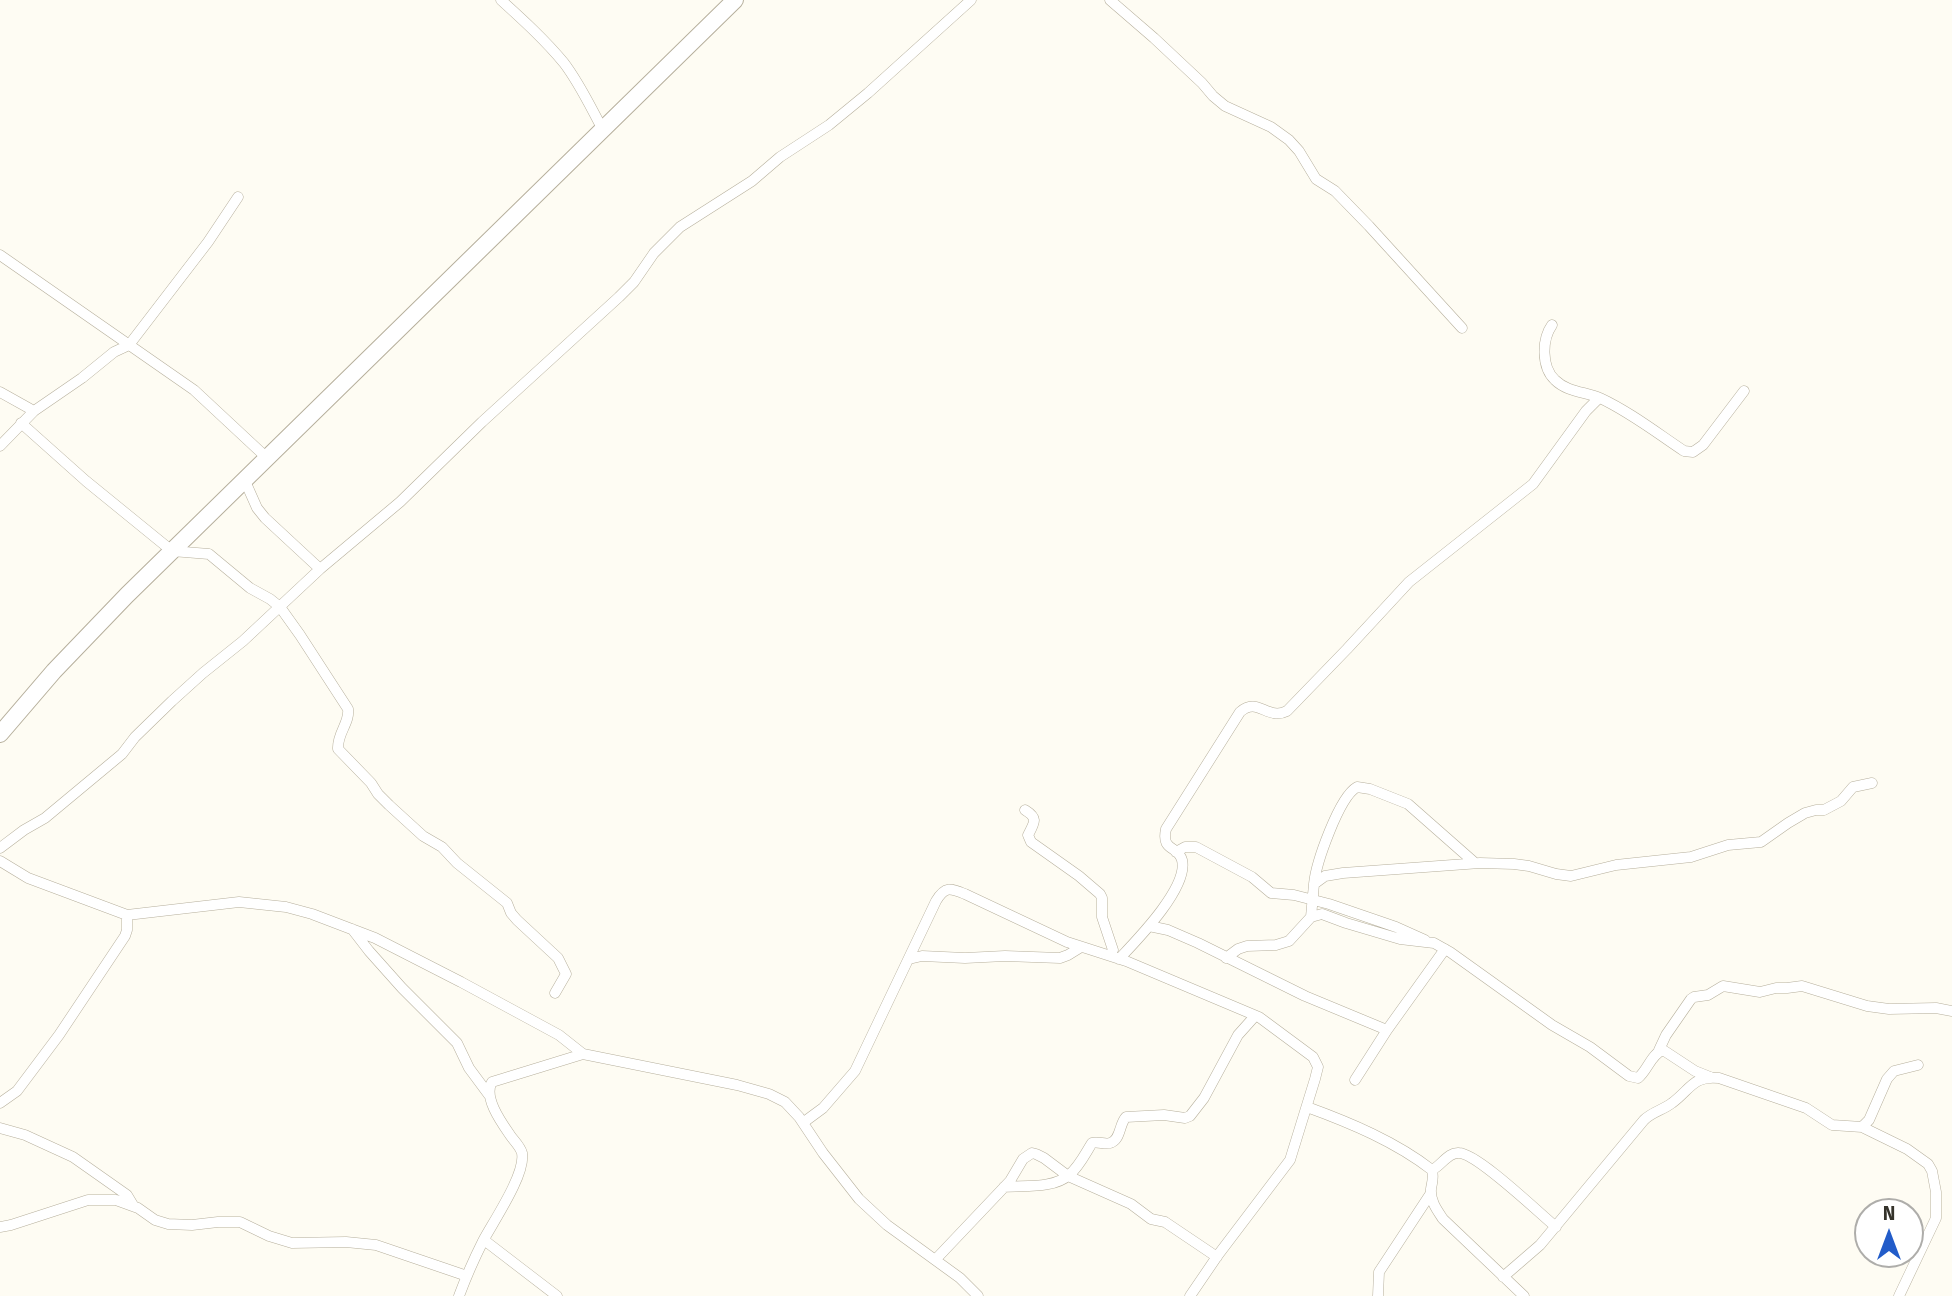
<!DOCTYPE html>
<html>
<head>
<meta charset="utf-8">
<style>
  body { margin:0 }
  #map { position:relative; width:1952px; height:1296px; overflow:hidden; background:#fefcf3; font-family:"Fira Sans",sans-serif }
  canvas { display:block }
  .north { position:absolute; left:1854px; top:1198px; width:70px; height:70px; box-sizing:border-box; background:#fff; border:2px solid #aeadaa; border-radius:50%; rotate:0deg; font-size:19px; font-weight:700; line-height:28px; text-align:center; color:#35332b }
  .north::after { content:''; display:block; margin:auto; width:24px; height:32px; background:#225cc9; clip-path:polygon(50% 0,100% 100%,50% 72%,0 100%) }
</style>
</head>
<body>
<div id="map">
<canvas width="1952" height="1296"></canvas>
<div class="north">N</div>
</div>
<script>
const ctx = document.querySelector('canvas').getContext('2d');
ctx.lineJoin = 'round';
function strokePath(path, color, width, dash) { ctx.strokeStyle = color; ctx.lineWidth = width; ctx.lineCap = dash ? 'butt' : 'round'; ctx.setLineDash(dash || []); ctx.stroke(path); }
const minor = new Path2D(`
  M 501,0 C 523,20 545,40 564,63 C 580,84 591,108 603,130
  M 1110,0 L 1154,38 L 1202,83 L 1213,96 L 1225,106 L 1271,127 L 1289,140 L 1299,151 L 1316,179 L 1335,191 L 1369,226 L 1462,328
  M 0,255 L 194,390 L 267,458
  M 1552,325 C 1542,339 1541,367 1555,380 C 1567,392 1586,392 1600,398 C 1630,412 1657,433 1684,451 L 1693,452 L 1703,445 L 1744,391
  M 0,392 L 34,411
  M 21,423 L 86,481 L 172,551 L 209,554 L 250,588 L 270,599 L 280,607 L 300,635 L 348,709 C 350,723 337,733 338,749 L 371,783 L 378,794 L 389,805 L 423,836 L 442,847 L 457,863 L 507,903 L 511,913 L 517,920 L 558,958 L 566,974 L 555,993
  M 0,446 L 34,411 L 82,378 L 114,352 L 129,345 L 208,242 L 238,197
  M 245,481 L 257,508 L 265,518 L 320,569
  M 1025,810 C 1038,818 1035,822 1028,835 L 1031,842 L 1079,876 L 1100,894 L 1102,898 L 1102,917 L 1113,950
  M 0,848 L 24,830 L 45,818 L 122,754 L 135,737 L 172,701 L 203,673 L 243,641 L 320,569 L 400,502 L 482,422 L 619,297 L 634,282 L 654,253 L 680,227 L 752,181 L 780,157 L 829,125 L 868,93 L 971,0
  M 1176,852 L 1185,847 L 1196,847 L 1252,877 L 1271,893 L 1294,895 L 1329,904 L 1396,927 L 1425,940
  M 0,861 L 28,878 L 127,915 L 239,902 L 286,907 L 312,914 L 375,938 L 461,982 L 559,1035 L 583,1054 L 737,1085 L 769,1094 L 785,1102 L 799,1117 L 823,1153 L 859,1199 L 887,1225 L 960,1278 L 978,1296
  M 1314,884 C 1316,863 1339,797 1357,787 L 1370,789 L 1408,804 L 1475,863
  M 1311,917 L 1314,884 L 1325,876 L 1343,873 L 1480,863 L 1514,864 L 1529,866 L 1556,874 L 1571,876 L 1616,865 L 1691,857 L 1728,845 L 1761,842 L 1788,823 L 1805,813 L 1816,810 L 1824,810 L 1841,801 L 1853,787 L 1872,783
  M 1149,926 L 1168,930 L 1198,943 L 1305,996 L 1387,1030
  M 352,929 L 369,951 L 402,988 L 457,1043 L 469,1068 L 489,1095
  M 1226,958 L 1238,949 L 1247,946 L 1276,945 L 1289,941 L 1311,917 L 1322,914 L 1346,923 L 1400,939 L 1434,943 L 1450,952 L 1552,1025 L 1590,1047 L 1629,1076 L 1638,1078 C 1648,1070 1651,1054 1663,1050 L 1695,1071 L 1710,1077
  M 909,959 L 922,956 L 965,958 L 1005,956 L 1060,958 L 1068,955 L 1081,947
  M 1119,959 C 1137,940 1189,887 1182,860 C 1178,845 1161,852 1166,829 L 1240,712 C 1258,696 1267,721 1287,711 L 1347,649 L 1409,582 L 1533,484 L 1586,411 L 1599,398
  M 1659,1050 L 1666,1035 L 1691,999 L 1694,997 L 1708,995 L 1723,986 L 1760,992 L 1776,988 L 1787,988 L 1802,986 L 1867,1006 L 1889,1009 L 1936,1008 L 1952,1011
  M 1355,1080 L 1387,1030 L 1445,949
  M 0,1103 L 17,1091 L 59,1035 L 125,936 L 127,930 L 127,915
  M 1307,1107 C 1351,1123 1396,1142 1432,1170 C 1434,1178 1432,1182 1431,1189 C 1430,1201 1437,1210 1443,1219 L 1524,1296
  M 804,1122 L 823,1108 L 855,1071 L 936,901 C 945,886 950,888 965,894 L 1067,942 L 1126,961 L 1259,1017 L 1313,1057 L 1318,1067 L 1315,1079 L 1290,1160 L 1218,1255 L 1190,1296
  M 1862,1127 L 1907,1149 L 1928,1164 L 1932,1171 L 1936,1192 L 1936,1218 L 1899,1296
  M 0,1128 L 25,1135 L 73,1157 L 127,1195 L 133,1205
  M 1432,1170 C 1442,1165 1448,1152 1459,1153 C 1477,1153 1539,1213 1556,1227
  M 1004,1187 C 1024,1185 1053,1189 1069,1175 C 1079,1167 1085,1154 1092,1143 C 1098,1141 1105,1145 1110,1143 C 1121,1140 1119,1124 1126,1117 L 1164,1115 L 1185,1118 L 1190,1116 L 1204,1098 L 1238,1035 L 1255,1016
  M 0,1227 L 11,1225 L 88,1200 L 116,1200 L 138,1208 L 155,1220 L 168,1224 L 192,1225 L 218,1222 L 240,1222 L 269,1236 L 292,1243 L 346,1242 L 376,1245 L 467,1276
  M 484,1240 L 557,1296
  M 936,1259 L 1010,1181 L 1023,1159 L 1032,1153 L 1036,1154 L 1044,1158 L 1068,1176 L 1131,1204 L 1151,1219 L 1165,1222 L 1217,1257
  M 1503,1277 L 1540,1245 L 1644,1120 C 1652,1112 1663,1110 1672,1103 C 1690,1090 1693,1075 1719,1078 L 1806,1108 L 1832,1125 L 1862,1127 L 1869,1120 L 1887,1079 L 1894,1071 L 1918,1065
  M 459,1296 C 466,1277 474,1259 483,1241 C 493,1222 526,1174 522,1153 C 520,1146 514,1141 510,1135 C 501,1122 483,1097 492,1082 L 583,1054
  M 1378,1296 L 1379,1272 L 1431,1193`);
const trunk = new Path2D(`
  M 0,734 L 54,671 L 127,595 L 735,0`);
strokePath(minor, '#b6af9c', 11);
strokePath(trunk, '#b6af9c', 18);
strokePath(minor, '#fff', 10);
strokePath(trunk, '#fff', 16);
</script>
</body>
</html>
